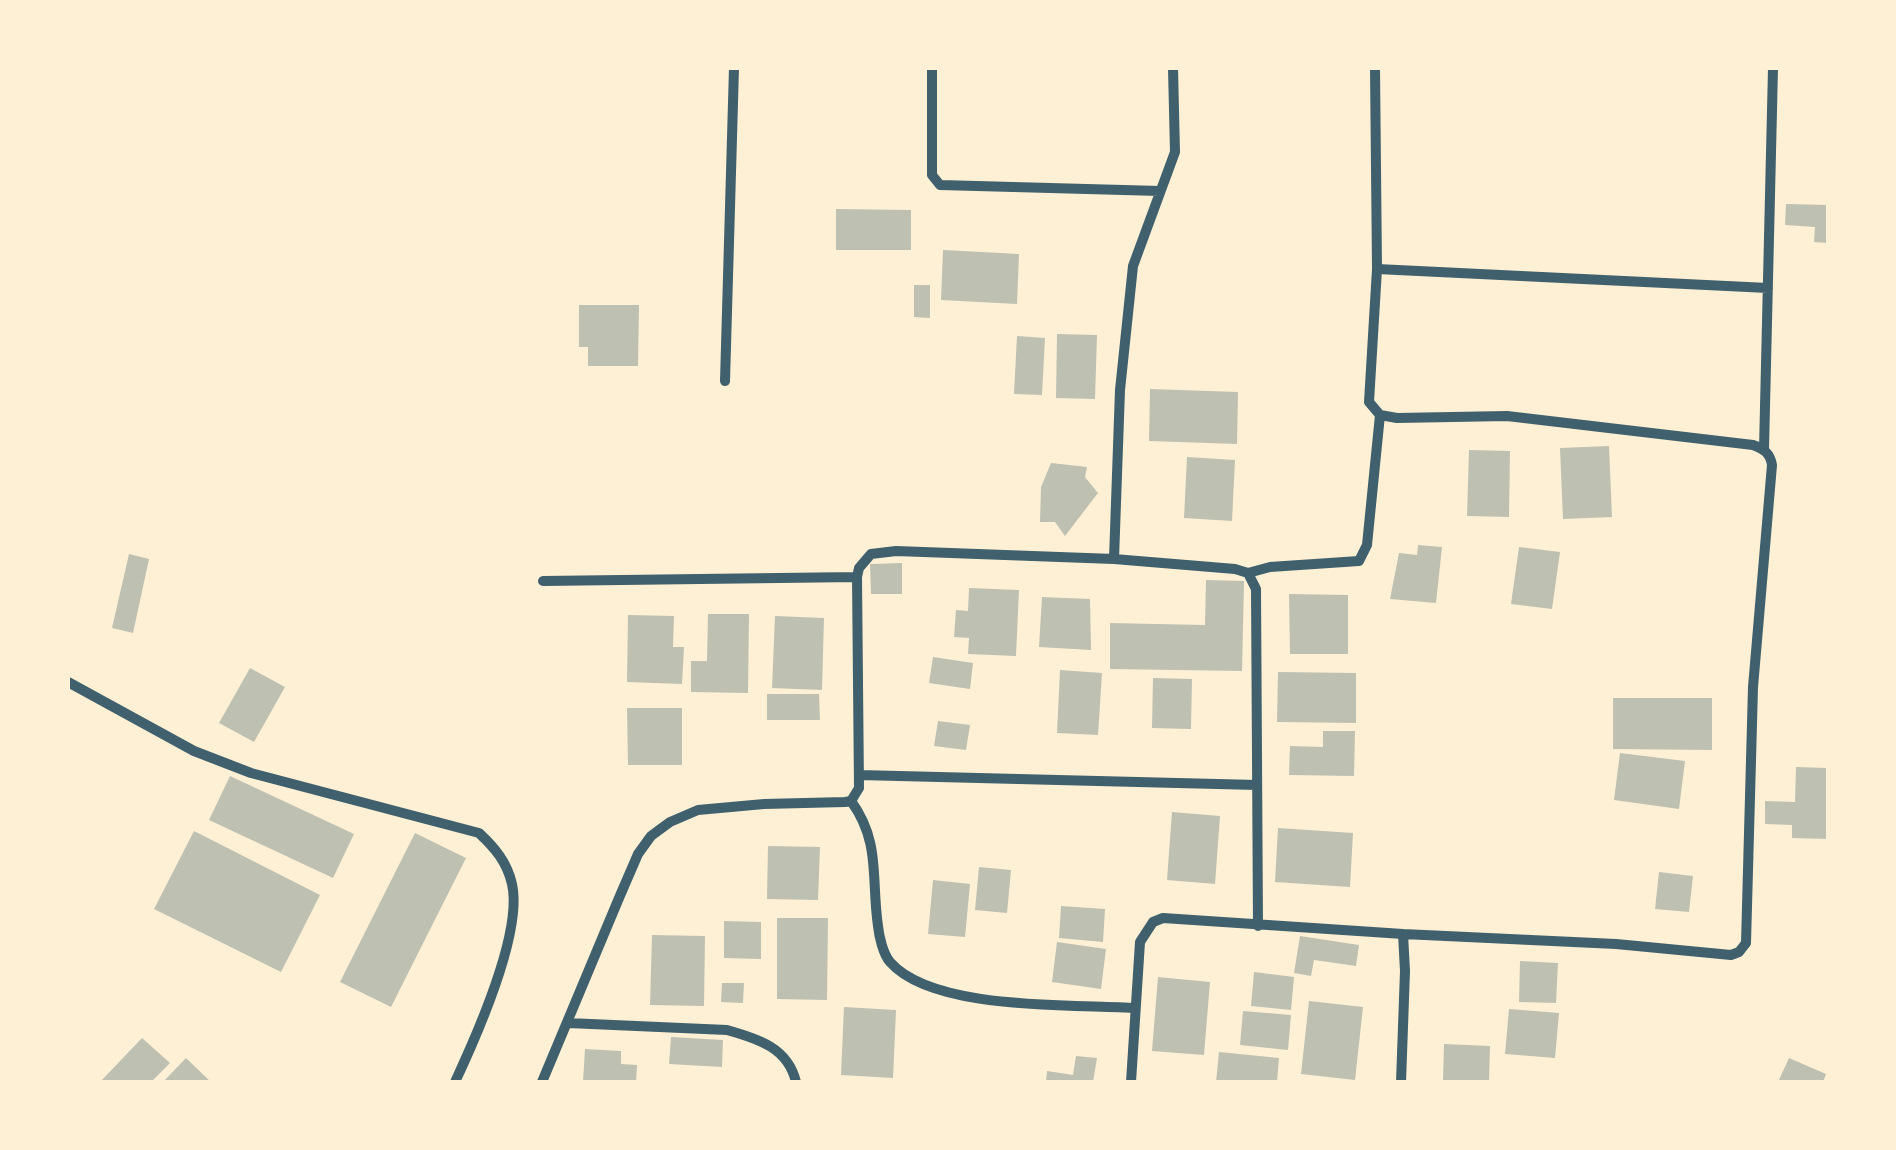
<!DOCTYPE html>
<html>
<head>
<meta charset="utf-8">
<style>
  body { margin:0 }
  #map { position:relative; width:1896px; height:1150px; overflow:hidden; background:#fdf0d5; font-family:"Public Sans",sans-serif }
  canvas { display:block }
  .frame { position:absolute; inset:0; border:70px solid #fdf0d5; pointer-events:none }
</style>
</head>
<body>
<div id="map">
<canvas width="1896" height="1150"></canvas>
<div class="frame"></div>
</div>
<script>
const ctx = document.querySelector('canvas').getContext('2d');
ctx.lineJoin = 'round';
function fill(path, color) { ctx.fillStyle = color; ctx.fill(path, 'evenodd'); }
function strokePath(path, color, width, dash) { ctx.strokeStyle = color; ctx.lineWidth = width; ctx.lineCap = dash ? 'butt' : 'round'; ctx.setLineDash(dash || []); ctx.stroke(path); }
fill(new Path2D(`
  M 1786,204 L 1828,205 L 1828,243 L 1814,242 L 1815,227 L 1785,225 Z
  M 836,209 L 911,210 L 911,250 L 836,250 Z
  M 943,250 L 1019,254 L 1017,304 L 941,300 Z
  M 914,285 L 930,285 L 930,318 L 914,317 Z
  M 579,305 L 639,305 L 638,366 L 588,366 L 588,347 L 579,347 Z
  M 1057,334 L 1097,335 L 1095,399 L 1056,398 Z
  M 1017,336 L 1045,338 L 1042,395 L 1014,394 Z
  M 1150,389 L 1238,392 L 1237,444 L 1149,441 Z
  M 1609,446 L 1612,517 L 1563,519 L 1560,448 Z
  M 1469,450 L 1510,451 L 1509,517 L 1467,516 Z
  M 1187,457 L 1235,460 L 1232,521 L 1184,518 Z
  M 1051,463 L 1087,467 L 1085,477 L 1098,493 L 1065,536 L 1055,522 L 1040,522 L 1041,487 Z
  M 1418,545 L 1442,547 L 1436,603 L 1390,599 L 1399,553 L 1417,555 Z
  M 1519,547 L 1560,552 L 1552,609 L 1511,604 Z
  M 129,554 L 149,559 L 133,633 L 112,628 Z
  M 902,563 L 902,594 L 871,594 L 870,564 Z
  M 1206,580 L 1244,581 L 1242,671 L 1110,669 L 1110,623 L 1205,625 Z
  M 969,588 L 1019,590 L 1016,656 L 968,654 L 969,638 L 954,637 L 956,610 L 968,611 Z
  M 1289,594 L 1348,595 L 1348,654 L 1290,654 Z
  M 1042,597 L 1090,599 L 1091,650 L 1039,647 Z
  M 708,614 L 749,614 L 748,693 L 691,692 L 691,661 L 707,661 Z
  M 628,615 L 674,616 L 673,647 L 684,647 L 682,684 L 627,682 Z
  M 775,616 L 824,618 L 822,690 L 772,688 Z
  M 933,657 L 973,663 L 970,689 L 929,683 Z
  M 250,668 L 285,687 L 254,742 L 219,723 Z
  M 1060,670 L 1102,673 L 1098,735 L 1057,733 Z
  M 1278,672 L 1356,673 L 1356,723 L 1277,722 Z
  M 1153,678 L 1192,679 L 1191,729 L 1152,728 Z
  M 767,694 L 819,694 L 820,720 L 767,720 Z
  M 1613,698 L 1712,698 L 1712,750 L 1613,749 Z
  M 627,708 L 682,708 L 682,765 L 628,765 Z
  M 938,721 L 970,725 L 966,750 L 934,746 Z
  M 1323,731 L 1355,731 L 1354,776 L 1289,775 L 1290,746 L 1323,747 Z
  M 1620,753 L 1685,761 L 1679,809 L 1614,800 Z
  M 1796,767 L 1828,768 L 1828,839 L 1792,838 L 1792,825 L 1765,824 L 1765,801 L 1795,802 Z
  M 230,776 L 354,834 L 333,878 L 209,820 Z
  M 1172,812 L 1220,816 L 1215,884 L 1167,880 Z
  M 1278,828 L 1353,833 L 1350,887 L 1275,882 Z
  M 194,831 L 320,895 L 281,972 L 154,909 Z
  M 415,833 L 466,858 L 391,1007 L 340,982 Z
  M 768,846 L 820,847 L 818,900 L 767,899 Z
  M 979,867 L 1011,870 L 1007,913 L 975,910 Z
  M 1659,872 L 1693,876 L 1689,912 L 1655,909 Z
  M 933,880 L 970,884 L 965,937 L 928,934 Z
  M 1061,906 L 1105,909 L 1103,942 L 1059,938 Z
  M 777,918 L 828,918 L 827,1000 L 777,999 Z
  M 724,921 L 761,922 L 761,959 L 724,958 Z
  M 652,935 L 705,936 L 704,1006 L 650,1005 Z
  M 1300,936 L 1359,945 L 1356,966 L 1314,960 L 1311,976 L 1294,973 Z
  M 1057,942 L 1106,949 L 1101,989 L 1052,982 Z
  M 1520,961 L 1558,963 L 1556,1003 L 1519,1002 Z
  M 1254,972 L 1294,977 L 1291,1010 L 1251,1006 Z
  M 1158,977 L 1210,982 L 1204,1055 L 1152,1051 Z
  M 722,983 L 744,983 L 743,1003 L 721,1002 Z
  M 1309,1001 L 1363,1007 L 1355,1080 L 1301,1074 Z
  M 844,1007 L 896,1010 L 893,1078 L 841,1075 Z
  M 1509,1009 L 1559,1013 L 1555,1058 L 1505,1054 Z
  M 1243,1011 L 1291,1015 L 1288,1050 L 1240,1045 Z
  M 671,1037 L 723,1040 L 722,1067 L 669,1064 Z
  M 142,1038 L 170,1063 L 151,1082 L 100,1082 Z
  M 1444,1044 L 1490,1046 L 1489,1082 L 1443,1080 Z
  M 585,1049 L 621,1051 L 621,1064 L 637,1065 L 636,1082 L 583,1082 Z
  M 1219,1052 L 1279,1058 L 1277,1082 L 1216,1082 Z
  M 1076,1056 L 1097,1058 L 1093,1082 L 1046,1082 L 1047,1071 L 1073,1075 Z
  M 186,1058 L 211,1082 L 163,1082 Z
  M 1789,1058 L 1826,1074 L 1823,1082 L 1778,1082 Z`), '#bec0b2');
strokePath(new Path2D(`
  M 932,68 L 932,175 L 940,185 L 1160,191
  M 1375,68 L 1377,269 L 1369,402 L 1380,415 L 1397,418 L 1507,416 L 1753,445 C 1764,449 1770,453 1772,465 L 1753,687 L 1746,943 L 1739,952 L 1731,955 L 1616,944 L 1403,934
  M 1377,269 L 1768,288
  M 725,381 L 734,68
  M 1764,449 L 1773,68
  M 1114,559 L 1120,390 L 1133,266 L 1175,152 L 1173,68
  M 1248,573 L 1270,567 L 1359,561 L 1367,545 L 1380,415
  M 543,581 L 857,577
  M 68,682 L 194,751 L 251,773 L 479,833 C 495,848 507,862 512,884 C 523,933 476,1037 455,1082
  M 859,775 L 1257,785
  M 851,801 C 881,842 871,879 878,926 C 879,936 883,954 890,962 C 933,1011 1072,1004 1135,1008
  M 568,1023 L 727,1030 C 759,1039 788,1048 796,1082
  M 542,1082 L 619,898 L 638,854 L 651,836 L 670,822 L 698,810 L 764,804 L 845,802 L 851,801 L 859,788 L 857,577 L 859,568 L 871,554 L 896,551 L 1114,559 L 1235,569 L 1248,573 L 1256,589 L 1258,926
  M 1131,1082 L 1140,942 L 1153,922 L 1163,918 L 1403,934 L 1405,971 L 1401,1082`), '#3f606c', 10);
</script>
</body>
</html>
